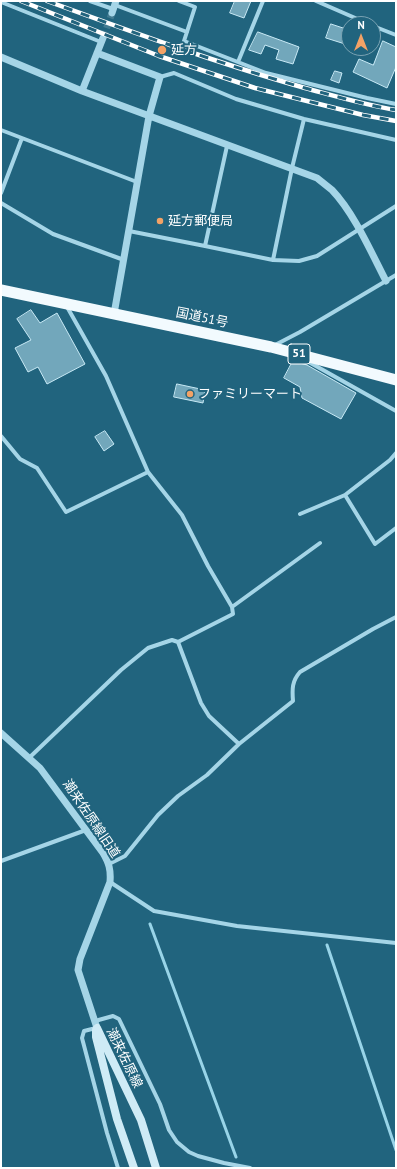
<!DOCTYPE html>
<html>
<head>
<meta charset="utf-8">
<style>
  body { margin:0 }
  #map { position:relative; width:397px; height:1169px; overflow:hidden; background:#21647e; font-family:"PT Sans",sans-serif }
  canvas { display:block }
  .frame { position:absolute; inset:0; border:2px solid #fff; pointer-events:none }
  .north { position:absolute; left:341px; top:16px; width:40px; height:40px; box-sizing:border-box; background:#21647e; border:1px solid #7aa2b2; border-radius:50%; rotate:0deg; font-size:11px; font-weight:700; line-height:16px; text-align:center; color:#fff }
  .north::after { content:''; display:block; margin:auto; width:14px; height:18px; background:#f3a266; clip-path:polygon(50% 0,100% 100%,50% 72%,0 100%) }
</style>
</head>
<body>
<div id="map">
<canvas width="397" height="1169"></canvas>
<div class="frame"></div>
<div class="north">N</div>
</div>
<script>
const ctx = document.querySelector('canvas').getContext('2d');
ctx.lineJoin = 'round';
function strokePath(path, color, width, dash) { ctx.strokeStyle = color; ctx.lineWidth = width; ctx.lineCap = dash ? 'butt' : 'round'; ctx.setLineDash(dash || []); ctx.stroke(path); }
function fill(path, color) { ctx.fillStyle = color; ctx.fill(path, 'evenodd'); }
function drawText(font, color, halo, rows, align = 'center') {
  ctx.font = font + ' "PT Sans","Noto Sans JP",sans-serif'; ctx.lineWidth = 4; ctx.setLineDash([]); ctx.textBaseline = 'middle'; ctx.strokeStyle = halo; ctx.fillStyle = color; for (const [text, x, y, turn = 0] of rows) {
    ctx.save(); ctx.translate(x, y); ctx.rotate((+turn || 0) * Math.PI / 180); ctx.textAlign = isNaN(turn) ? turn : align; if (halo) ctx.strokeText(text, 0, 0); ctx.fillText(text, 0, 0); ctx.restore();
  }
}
strokePath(new Path2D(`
  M 150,924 L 236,1157
  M 327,945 L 396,1150`), '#98d4e8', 3);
const building = new Path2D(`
  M 235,1 L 251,1 L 244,18 L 230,13 Z
  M 331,24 L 349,30 L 345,44 L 326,38 Z
  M 258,32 L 299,47 L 293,64 L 276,59 L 279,50 L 265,45 L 261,54 L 249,50 Z
  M 383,41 L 396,47 L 396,67 L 387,88 L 353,72 L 359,59 L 373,65 Z
  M 335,71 L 342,73 L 339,83 L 331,80 Z
  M 31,310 L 40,323 L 57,313 L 85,364 L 47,384 L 38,367 L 28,372 L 15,348 L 31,340 L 17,319 Z
  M 293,361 L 307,365 L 356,393 L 341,419 L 302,398 L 300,387 L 284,378 Z
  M 177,384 L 205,390 L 203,403 L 174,397 Z
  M 105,431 L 114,444 L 104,451 L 95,437 Z`);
fill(building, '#72a7bb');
strokePath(building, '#c8e9f5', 1);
strokePath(new Path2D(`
  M 103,38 L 112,13`), '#427b91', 7, [7, 3.5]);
strokePath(new Path2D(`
  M 90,1 L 113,9
  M 179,1 L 195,7 L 184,41 L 266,73 L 367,98 L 396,104
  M 316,1 L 369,24
  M 1,2 L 101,42
  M 115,5 L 187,32
  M 373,26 L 396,35
  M 238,62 L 263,1
  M 160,77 L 174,73 L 236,99 L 304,119 L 396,140
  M 1,130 L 137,182
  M 1,193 L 22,138
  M 1,203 L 53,234 L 124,260
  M 129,231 L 205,246 L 273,260 L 299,261 L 317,256 L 396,206
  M 205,246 L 227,146
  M 273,260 L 292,168 L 304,119
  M 275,345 L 300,332 L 396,275
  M 307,361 L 396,411
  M 1,436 L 20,459 L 37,468 L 66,512 L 148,472
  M 345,495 L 375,544 L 396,528
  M 300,514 L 345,495 L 390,460 L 396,453
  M 232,607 L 320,543
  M 178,642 L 201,703 L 209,716 L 239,744
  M 30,757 L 121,670 L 148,648 L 172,640 L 178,642 L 233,614 L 232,607 L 208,566 L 182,515 L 148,472 L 106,376 L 66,305
  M 1,861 L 86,830
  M 109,864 L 125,856 L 158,815 L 178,796 L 207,775 L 239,744 L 293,701 C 292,689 292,681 300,672 L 373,629 L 396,617
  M 110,882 L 154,911 L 237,926 L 396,943
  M 95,1021 L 113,1016 L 119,1019 L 160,1104 L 169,1130 L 177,1142 L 189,1152 L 198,1156 L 224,1163 L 250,1168
  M 96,1028 L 84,1031 L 82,1038 L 107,1133 L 118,1168`), '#a5d5e7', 4);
strokePath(new Path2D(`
  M 112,13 L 116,1
  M 97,53 L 160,77 L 149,116 L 114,314
  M 1,57 L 82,91 L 317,178 C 322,182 327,186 332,190 C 354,213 371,252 386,281
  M 82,91 L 103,38
  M 1,733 L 40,768 L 103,853 C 109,863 111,870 110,882 L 80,959 L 78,970 L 97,1028`), '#a5d5e7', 7);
strokePath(new Path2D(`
  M 97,1028 L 141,1120 L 156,1168
  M 96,1030 L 96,1037 L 117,1119 L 134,1168`), '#cfebf6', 8);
strokePath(new Path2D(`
  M 1,290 L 271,347 L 396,380`), '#f2fafe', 11);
const rail = new Path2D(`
  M 21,1 L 159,56 L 255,88 L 363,115 L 396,121
  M 47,1 C 132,32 217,63 305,88 C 335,96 365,105 396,110`);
strokePath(rail, '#fff', 4.5);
strokePath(rail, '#21647e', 3, [9]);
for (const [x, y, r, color] of [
  [162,50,5,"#f3a266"],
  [160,221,4,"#f3a266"],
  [190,394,4,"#f3a266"]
]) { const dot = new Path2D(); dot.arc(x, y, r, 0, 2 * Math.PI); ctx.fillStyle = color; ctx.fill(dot); strokePath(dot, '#21647e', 1.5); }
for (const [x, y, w] of [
  [299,354,22]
]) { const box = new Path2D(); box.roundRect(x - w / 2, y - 10, w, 20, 3); ctx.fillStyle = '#21647e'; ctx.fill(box); strokePath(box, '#fff', 1); }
drawText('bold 12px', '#fff', null, [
  ["51",299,354]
]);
drawText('13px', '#fff', '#21647e', [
  ["延方",171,50],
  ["延方郵便局",168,221],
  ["ファミリーマート",198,394]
], 'left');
drawText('13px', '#fff', '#21647e', [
  ["国道51号",202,318,12],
  ["潮来佐原線旧道",91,819,56],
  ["潮来佐原線",124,1058,64]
]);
</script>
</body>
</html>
